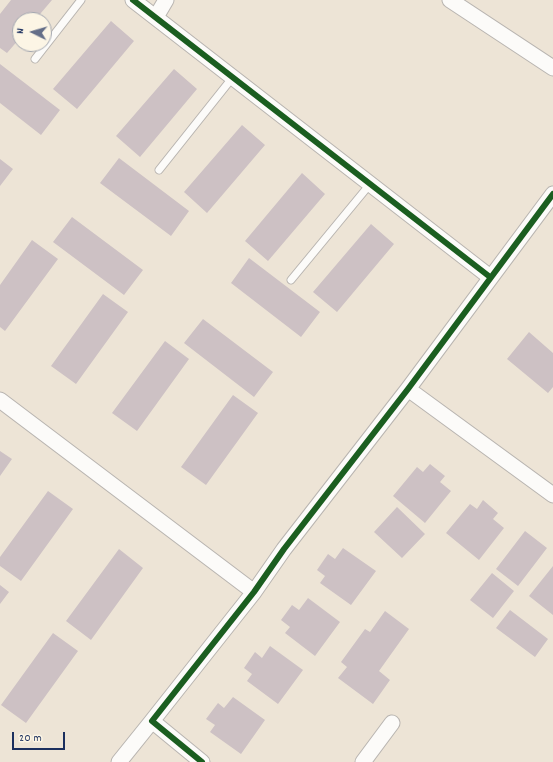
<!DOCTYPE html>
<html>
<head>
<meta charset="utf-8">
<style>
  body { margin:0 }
  #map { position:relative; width:553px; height:762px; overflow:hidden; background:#ede4d6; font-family:Dekko,sans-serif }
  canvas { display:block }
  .north { position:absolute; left:12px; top:12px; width:40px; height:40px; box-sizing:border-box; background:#fcf5e5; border:1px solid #a2a6af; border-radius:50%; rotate:275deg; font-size:11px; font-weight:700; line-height:16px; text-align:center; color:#1b2f5e }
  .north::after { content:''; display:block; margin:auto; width:14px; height:18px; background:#646e88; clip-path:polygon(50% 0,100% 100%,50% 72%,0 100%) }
  .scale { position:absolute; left:12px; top:732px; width:53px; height:18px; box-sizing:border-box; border:2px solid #1b2f5e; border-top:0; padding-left:5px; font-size:12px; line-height:14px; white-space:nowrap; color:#1b2f5e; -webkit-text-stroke:3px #fcf5e5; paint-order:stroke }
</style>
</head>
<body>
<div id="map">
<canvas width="553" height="762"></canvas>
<div class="north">N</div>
<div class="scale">20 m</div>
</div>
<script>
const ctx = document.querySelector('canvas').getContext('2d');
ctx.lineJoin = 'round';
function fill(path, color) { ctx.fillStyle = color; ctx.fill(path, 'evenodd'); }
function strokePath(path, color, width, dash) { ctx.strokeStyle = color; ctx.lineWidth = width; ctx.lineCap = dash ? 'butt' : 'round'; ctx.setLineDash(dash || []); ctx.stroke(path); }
fill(new Path2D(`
  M 11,0 L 52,0 L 35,20 L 20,20 L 20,38 L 7,53 L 0,48 L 0,14 Z
  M 111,21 L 134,41 L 77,109 L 53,89 Z
  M 0,64 L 60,110 L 41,135 L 0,103 Z
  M 174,69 L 197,89 L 140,157 L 116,136 Z
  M 242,125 L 265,145 L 207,213 L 184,192 Z
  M 119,158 L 189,211 L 171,236 L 100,183 Z
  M 0,159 L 13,169 L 0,186 Z
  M 302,173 L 325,194 L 268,261 L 245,241 Z
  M 72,217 L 143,270 L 124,295 L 53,242 Z
  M 371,224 L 394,244 L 337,312 L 313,292 Z
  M 32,240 L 58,259 L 5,331 L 0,327 L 0,285 Z
  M 249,258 L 320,312 L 301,337 L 231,283 Z
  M 103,294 L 128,312 L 76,384 L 51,366 Z
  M 203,319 L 273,372 L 254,397 L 184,343 Z
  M 529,332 L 553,353 L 553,387 L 548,393 L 507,359 Z
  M 165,341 L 189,359 L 137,431 L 112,413 Z
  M 233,395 L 258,413 L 206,485 L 181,467 Z
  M 0,451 L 12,459 L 0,476 Z
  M 430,464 L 445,476 L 440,482 L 451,491 L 425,523 L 393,496 L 417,467 L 423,472 Z
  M 48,491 L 73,509 L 21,581 L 0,566 L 0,557 Z
  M 483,500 L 498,513 L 493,519 L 504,528 L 479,560 L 446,533 L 470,504 L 477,509 Z
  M 397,507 L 425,534 L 402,558 L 374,532 Z
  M 525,531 L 547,548 L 518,586 L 496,569 Z
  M 343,548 L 376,571 L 351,605 L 320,583 L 325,576 L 317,570 L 328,554 L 335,559 Z
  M 119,549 L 143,568 L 91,640 L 66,621 Z
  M 553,566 L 553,615 L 529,596 Z
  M 492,573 L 514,591 L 493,618 L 470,600 Z
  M 0,585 L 9,592 L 0,604 Z
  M 308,598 L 340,622 L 315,656 L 285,633 L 290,627 L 281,620 L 292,605 L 299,610 Z
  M 510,610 L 548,639 L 535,657 L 496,628 Z
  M 385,611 L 409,629 L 379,671 L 390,680 L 373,704 L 338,678 L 347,667 L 341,662 L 365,629 L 370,632 Z
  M 53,633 L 78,651 L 26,723 L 1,705 Z
  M 270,646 L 303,670 L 278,704 L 247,681 L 252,674 L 244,668 L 255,652 L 262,658 Z
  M 233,697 L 265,720 L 241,754 L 210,732 L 215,725 L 206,719 L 218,703 L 224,708 Z`), '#cdc1c4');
const service = new Path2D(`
  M 35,59 L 81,0
  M 159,170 L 233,77
  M 291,280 L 371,183`);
const minor = new Path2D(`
  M 133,0 L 490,277
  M 450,0 L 553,68
  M 156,17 L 166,0
  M 408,389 L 553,495
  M 0,400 L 254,592
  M 119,762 L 152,721
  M 202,762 L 152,721 L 254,592 L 284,549 L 408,389 L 553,194
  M 363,762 L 392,723`);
strokePath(service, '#b8b4b0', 9);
strokePath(minor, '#b8b4b0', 17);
strokePath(service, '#fcfbf9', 7);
strokePath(minor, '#fcfbf9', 15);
strokePath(new Path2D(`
  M 133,0 L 490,277
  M 202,762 L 152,721 L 254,592 L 284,549 L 408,389 L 553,194`), '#1b5e20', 6);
</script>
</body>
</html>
